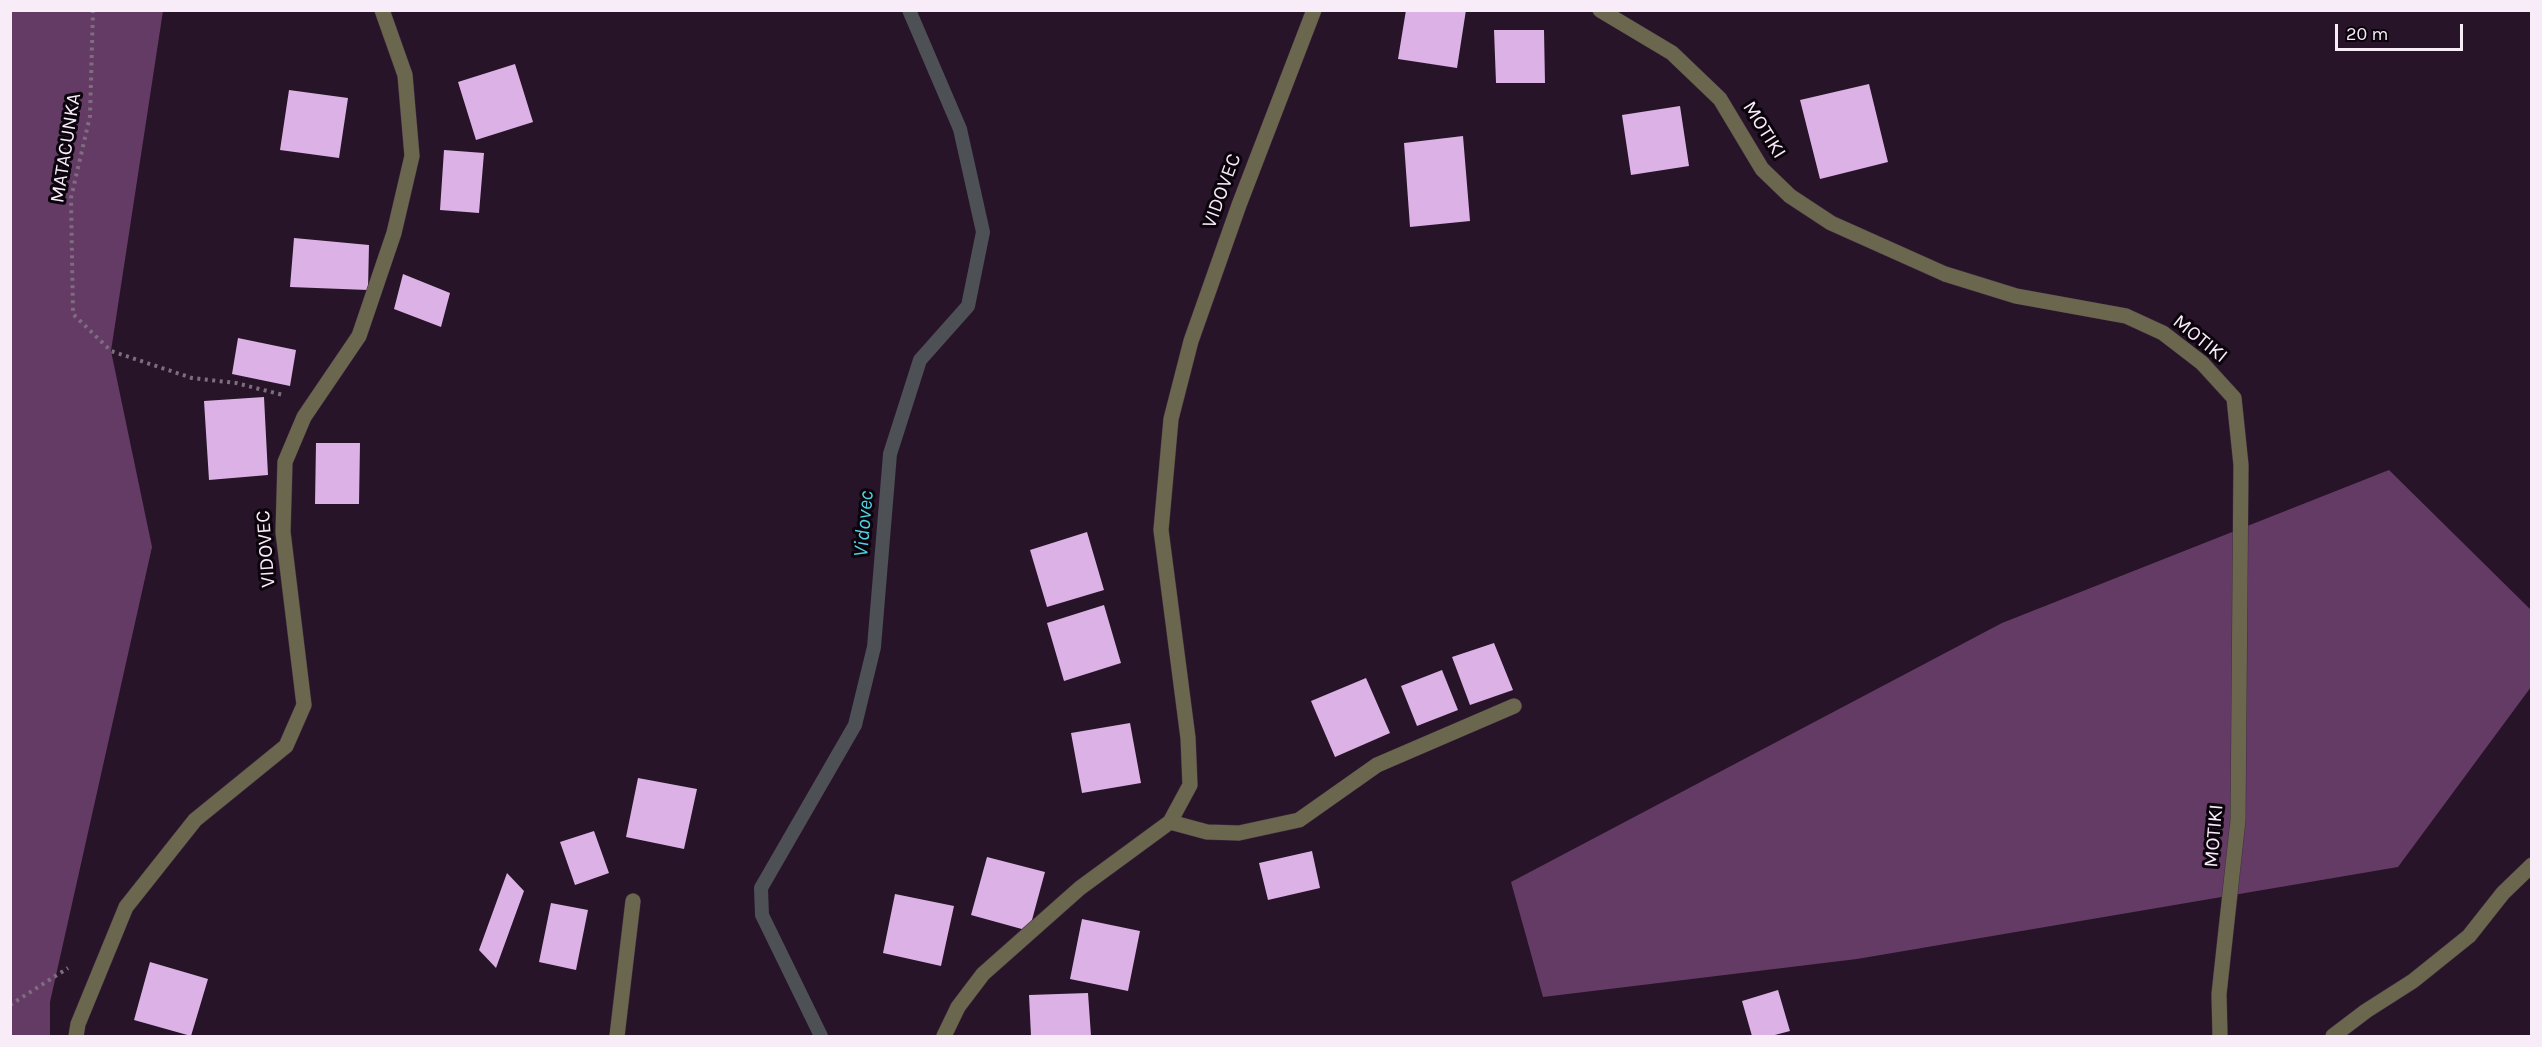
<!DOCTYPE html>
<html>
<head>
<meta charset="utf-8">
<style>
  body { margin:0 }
  #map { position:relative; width:2542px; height:1047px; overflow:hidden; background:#271428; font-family:Karla,sans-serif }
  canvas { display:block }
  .frame { position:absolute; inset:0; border:12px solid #f9ecf9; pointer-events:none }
  .scale { position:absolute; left:2335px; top:24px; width:128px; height:27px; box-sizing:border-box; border:3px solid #f9ecf9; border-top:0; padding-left:8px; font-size:18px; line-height:21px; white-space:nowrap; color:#f9ecf9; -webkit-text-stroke:4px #0b040c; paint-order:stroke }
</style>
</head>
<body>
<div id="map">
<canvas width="2542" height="1047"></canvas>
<div class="frame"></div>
<div class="scale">20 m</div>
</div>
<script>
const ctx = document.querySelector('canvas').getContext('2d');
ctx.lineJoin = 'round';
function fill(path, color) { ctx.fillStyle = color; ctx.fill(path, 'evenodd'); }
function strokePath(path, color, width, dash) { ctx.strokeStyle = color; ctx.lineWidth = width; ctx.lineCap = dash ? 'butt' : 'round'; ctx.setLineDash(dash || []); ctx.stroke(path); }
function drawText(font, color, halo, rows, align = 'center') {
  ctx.font = font + ' Karla,sans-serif'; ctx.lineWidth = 6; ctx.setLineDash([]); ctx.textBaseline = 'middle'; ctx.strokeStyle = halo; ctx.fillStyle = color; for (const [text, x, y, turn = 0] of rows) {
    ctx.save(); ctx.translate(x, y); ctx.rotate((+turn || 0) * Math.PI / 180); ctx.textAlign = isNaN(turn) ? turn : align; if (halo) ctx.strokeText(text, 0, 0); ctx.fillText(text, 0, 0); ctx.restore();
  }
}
fill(new Path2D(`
  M 10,11 L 163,11 L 111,351 L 152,547 L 50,1002 L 50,1036 L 10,1036 Z
  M 2389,470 L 2531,610 L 2531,687 L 2398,867 L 1857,959 L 1543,997 L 1511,882 L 2002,623 Z`), '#643b65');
strokePath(new Path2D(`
  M 821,1036 L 762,915 L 761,888 L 855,725 L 874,647 L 890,454 L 920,360 L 968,306 L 983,232 L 960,129 L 909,10`), '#4d5054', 14);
fill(new Path2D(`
  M 1406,10 L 1466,10 L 1457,68 L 1398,59 Z
  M 1494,30 L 1544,30 L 1545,83 L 1496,83 Z
  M 515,64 L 533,122 L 476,140 L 458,82 Z
  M 1869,84 L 1888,162 L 1820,179 L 1800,100 Z
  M 289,90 L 348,98 L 339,158 L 280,150 Z
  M 1680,106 L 1689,166 L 1631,175 L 1622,115 Z
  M 1463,136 L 1470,221 L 1410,227 L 1404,143 Z
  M 444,150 L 484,153 L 479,213 L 440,210 Z
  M 294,238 L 369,245 L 368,290 L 290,287 Z
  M 403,274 L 450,293 L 441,327 L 394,309 Z
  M 238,338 L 296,350 L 290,386 L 232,374 Z
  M 264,397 L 268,475 L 209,480 L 204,401 Z
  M 316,443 L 360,443 L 359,504 L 315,504 Z
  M 1087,532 L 1104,590 L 1047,607 L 1030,550 Z
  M 1104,605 L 1121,663 L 1064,681 L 1047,623 Z
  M 1494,643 L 1513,690 L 1470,705 L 1452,657 Z
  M 1442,670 L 1458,710 L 1417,726 L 1401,686 Z
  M 1366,678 L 1390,733 L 1335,757 L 1311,701 Z
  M 1130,723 L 1141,783 L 1082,793 L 1071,733 Z
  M 638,778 L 697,789 L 684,849 L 626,837 Z
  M 594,831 L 609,873 L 575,885 L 560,842 Z
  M 1312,851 L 1320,888 L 1268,900 L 1259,863 Z
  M 987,857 L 1045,872 L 1029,931 L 971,915 Z
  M 507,873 L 524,891 L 496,968 L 479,950 Z
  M 895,894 L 954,906 L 941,966 L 883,953 Z
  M 551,903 L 588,910 L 576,970 L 539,962 Z
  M 1082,919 L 1140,931 L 1128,991 L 1070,979 Z
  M 150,962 L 208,979 L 191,1036 L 134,1020 Z
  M 1778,990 L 1790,1031 L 1771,1036 L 1752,1036 L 1742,1001 Z
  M 1088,993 L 1091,1036 L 1031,1036 L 1029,995 Z`), '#dcb1e5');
const minor = new Path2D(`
  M 1600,10 L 1672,53 L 1720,99 L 1762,169 L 1790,196 L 1831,223 L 1945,274 L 2016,296 L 2126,316 L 2163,333 L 2202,363 L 2234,398 L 2241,465 L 2238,820 L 2219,994 L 2220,1036
  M 1170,822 L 1207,832 L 1239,833 L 1299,820 L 1377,765 L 1514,706
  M 76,1036 L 78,1024 L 126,907 L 195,820 L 286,746 L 304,705 L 283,532 L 285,462 L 304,417 L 359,336 L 394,233 L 412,156 L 405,75 L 382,10
  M 617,1036 L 633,901
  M 944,1036 L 958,1007 L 983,974 L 1080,888 L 1170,822 L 1190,785 L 1188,738 L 1161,530 L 1171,419 L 1191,341 L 1239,205 L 1314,10
  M 2333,1036 L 2366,1011 L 2413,981 L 2469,936 L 2503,893 L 2532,865`);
strokePath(minor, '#402e41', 16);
strokePath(new Path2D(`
  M 93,10 L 90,116 L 71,198 L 73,314 L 111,351 L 192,378 L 236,383 L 283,395
  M 10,1005 L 68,968`), '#7d6d7e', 4, [3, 4.5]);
strokePath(minor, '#6b674e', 15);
drawText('20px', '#f9ecf9', '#0b040c', [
  ["MOTIKI",1764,130,58],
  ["MATACUNKA",66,148,-81],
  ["VIDOVEC",1222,191,-70],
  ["MOTIKI",2200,339,39],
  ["VIDOVEC",266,549,-94],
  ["MOTIKI",2214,836,-85]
]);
drawText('italic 21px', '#4fd3e5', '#0b040c', [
  ["Vidovec",864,524,-85]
]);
</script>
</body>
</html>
